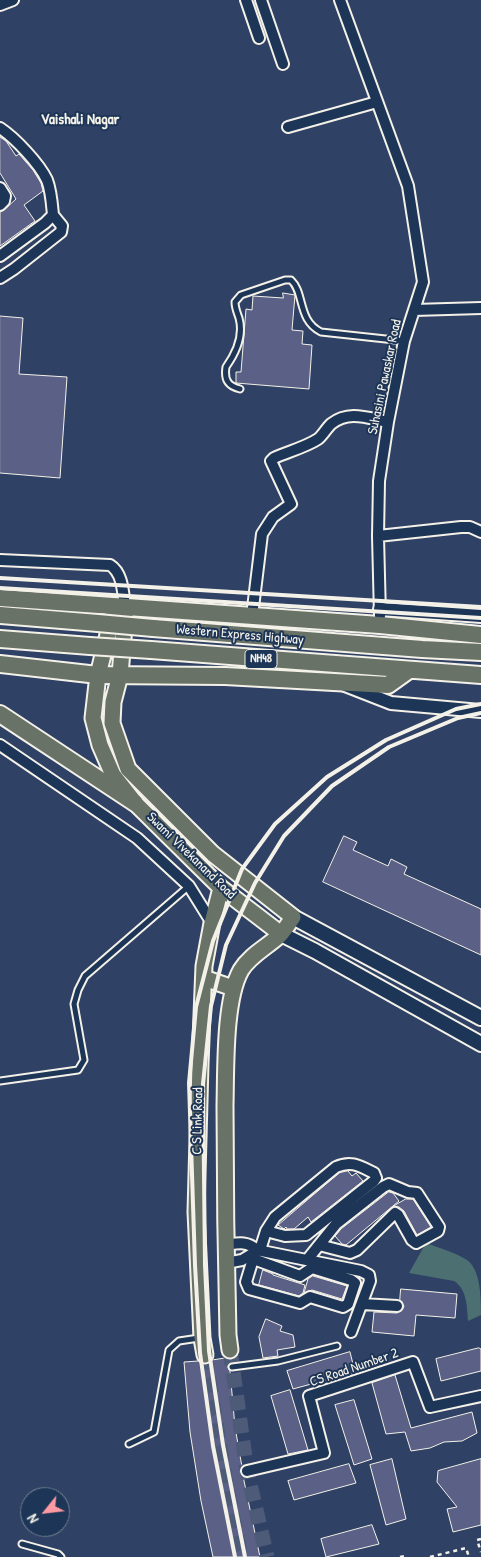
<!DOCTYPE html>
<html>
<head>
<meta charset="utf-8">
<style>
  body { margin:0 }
  #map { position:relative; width:481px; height:1557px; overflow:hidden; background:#2f4164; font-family:"Patrick Hand",sans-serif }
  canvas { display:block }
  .north { position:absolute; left:20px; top:1487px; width:50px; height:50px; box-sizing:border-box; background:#1d3557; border:1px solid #738091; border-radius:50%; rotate:241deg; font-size:14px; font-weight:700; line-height:20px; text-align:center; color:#f4f1e8 }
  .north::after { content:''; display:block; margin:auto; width:18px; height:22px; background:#ff9aa2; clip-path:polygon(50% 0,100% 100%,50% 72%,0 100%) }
</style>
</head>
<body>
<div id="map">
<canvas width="481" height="1557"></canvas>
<div class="north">N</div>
</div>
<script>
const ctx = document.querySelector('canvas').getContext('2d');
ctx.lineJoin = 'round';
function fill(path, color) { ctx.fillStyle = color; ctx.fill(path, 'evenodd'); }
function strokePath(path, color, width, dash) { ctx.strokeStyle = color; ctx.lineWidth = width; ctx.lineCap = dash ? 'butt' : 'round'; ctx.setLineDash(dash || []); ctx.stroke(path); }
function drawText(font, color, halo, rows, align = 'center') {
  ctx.font = font + ' "Patrick Hand",sans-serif'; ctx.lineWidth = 4; ctx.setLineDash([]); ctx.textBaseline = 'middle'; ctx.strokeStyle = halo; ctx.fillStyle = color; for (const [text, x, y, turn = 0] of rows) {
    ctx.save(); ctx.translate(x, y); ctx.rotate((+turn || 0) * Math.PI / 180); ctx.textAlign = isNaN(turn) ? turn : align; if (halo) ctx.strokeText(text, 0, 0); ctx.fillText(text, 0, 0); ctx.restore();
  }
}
fill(new Path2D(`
  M 426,1243 C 439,1248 455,1252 467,1260 C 481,1270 481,1299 481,1315 L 468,1321 C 467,1307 467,1289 454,1281 L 409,1273 Z`), '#4c7071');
const building = new Path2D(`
  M 0,137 L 6,141 L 16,156 L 19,154 L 33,170 L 41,183 L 43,191 L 24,205 L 35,221 L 0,246 L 0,212 L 4,210 L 16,199 L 0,173 Z
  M 283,293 L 295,295 L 292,330 L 303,331 L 302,344 L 312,345 L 309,389 L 236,383 L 236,372 L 241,372 L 246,309 L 252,310 L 253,296 L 283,298 Z
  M 0,316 L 23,318 L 19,374 L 67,377 L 60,478 L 0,473 Z
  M 344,836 L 357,842 L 353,850 L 388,866 L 391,859 L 407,867 L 404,874 L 481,909 L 481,955 L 323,882 Z
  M 348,1171 L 352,1176 L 356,1173 L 363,1181 L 311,1222 L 308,1217 L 294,1229 L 287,1229 L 286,1227 L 284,1229 L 278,1225 L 339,1173 Z
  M 389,1192 L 393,1193 L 399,1201 L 346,1245 L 342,1244 L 335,1236 L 341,1229 Z
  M 406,1199 L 413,1199 L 431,1227 L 417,1235 L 404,1211 L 399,1207 L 394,1206 Z
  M 263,1270 L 273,1274 L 273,1275 L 305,1285 L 303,1293 L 299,1296 L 259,1285 Z
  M 313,1276 L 347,1286 L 342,1299 L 312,1290 L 304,1293 L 308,1279 Z
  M 401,1289 L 457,1294 L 455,1318 L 416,1315 L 414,1336 L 372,1332 L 374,1312 L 397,1313 L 402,1310 L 404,1306 L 400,1300 Z
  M 266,1319 L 282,1326 L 280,1331 L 293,1335 L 295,1347 L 277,1350 L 278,1356 L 263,1358 L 259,1337 Z
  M 479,1348 L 481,1349 L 481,1371 L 441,1381 L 436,1359 Z
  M 350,1352 L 355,1372 L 293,1389 L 287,1371 Z
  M 226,1358 L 229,1359 L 228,1367 L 230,1371 L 235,1427 L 242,1467 L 240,1472 L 243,1476 L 260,1557 L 213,1557 L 201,1501 L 190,1432 L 184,1362 L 198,1361 L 206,1364 L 213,1360 Z
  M 395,1375 L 411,1428 L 472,1412 L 477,1433 L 462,1441 L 444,1442 L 430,1448 L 411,1451 L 405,1432 L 386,1434 L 372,1383 Z
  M 290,1390 L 308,1450 L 288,1454 L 271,1396 Z
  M 354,1400 L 372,1459 L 354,1465 L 335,1405 Z
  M 392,1459 L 406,1519 L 386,1525 L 370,1465 Z
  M 481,1459 L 481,1525 L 453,1532 L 447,1509 L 457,1507 L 437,1482 L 438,1471 Z
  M 349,1464 L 356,1483 L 294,1500 L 288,1481 Z
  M 372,1525 L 379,1544 L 326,1557 L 321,1539 Z`);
fill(building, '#5b6186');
strokePath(building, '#f4f1e8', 1);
strokePath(new Path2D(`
  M 230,1350 L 247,1471 L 267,1557
  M 205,1355 L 225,1478 L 241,1557`), '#4d5b78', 15, [15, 8]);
const service = new Path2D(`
  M 240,389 C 228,386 224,380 226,367 C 236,353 244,336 239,318 C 237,312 235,308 235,302 L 241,295 L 285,280 L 291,280 C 305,293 297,320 321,332 L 404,341
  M 0,1081 L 78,1070 L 84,1060 L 74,1004 L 78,990 L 85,976 L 189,886
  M 232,1367 L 278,1361 L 337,1346
  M 129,1444 L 154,1432 L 169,1350 L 179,1341 L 199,1338
  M 22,1544 L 58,1554 L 61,1557`);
const minor = new Path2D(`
  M 246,0 L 259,38
  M 261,0 L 283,64
  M 340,0 L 408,186 L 423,282 L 404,341 L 388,422 L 379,481 L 378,536 L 380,616
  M 0,5 L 13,0
  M 288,127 L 377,102
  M 0,128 C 15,138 39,163 47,180 C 51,190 52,204 53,215 L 45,223 L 0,256
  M 0,188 L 5,196 L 4,201 L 0,205
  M 0,278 L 14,269 L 61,232 L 62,226 L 53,215
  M 414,310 L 481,308
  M 378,536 L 461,527 L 470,527 L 481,532
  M 0,560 L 110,565 C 123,573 123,593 125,607
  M 252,616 L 262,534 L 273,517 L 291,504 L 271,461 L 274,458 C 287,452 306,447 318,439 C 322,436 326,429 331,424 C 349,410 367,418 388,422
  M 0,745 L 137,838 L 189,886 L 212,923
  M 226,1245 C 239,1243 247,1241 257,1250 L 361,1271 L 369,1275 L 370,1281 L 351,1332
  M 260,1250 L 266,1231 L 275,1217 L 336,1167 C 351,1160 360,1166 374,1173 L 376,1178 L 374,1181 L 306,1235 L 285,1236 L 266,1231
  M 248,1257 L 300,1276 L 312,1268 L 351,1280 L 355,1283 L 348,1304 L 343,1307 L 310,1297 L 300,1303 L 249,1289 L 246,1282 L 253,1259
  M 307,1260 L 336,1224 L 383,1187 L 389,1184 L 408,1192 L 417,1193 L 439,1227 L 438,1231 L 416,1243 L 412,1240 L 398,1215 L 395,1213 L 357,1250 L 350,1253 L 319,1245
  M 226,1263 L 242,1260 L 252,1254
  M 362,1304 L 397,1306
  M 247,1471 L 324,1453 L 309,1396 L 413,1362 L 430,1407 L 481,1396`);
const tertiary = new Path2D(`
  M 380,609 L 481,616
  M 345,685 L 391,703 L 481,711`);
const secondary = new Path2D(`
  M 293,917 L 481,1018
  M 281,934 L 315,951 L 481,1044`);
const primary = new Path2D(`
  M 115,606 L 98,675 L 93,718 L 100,745 L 113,775 L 135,803 L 221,888 L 281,934
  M 125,614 L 120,675 L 113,702 L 112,723 L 128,769 L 213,854 L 293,917 C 289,923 285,930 280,935 C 267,947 250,955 241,970 C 224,1000 226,1069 225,1105 C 225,1182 226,1258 228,1335 L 230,1350
  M 204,978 L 233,988
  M 205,1355 L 202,1338 L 196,1212 L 200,1064 L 204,966 L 212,923 L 221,888`);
const trunk = new Path2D(`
  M 0,598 L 380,625 L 481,635
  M 0,615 L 98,623
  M 153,628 L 422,649 L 481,652
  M 0,639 L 90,646
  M 151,650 L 481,675
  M 0,664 L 98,675 L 225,676 L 388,685 L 409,670
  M 0,714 L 135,803`);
strokePath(service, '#f4f1e8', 9);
strokePath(minor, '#f4f1e8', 14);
strokePath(tertiary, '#f4f1e8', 16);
strokePath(secondary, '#f4f1e8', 18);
strokePath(primary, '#f4f1e8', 19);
strokePath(trunk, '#f4f1e8', 20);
strokePath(new Path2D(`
  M 481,1539 L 477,1540 L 481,1552
  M 400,1557 L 405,1556 L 405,1557
  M 430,1557 L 466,1548 L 469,1557`), '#f4f1e8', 2.5, [4, 4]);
strokePath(service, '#1d3557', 5);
strokePath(minor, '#1d3557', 10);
strokePath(tertiary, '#1d3557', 12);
strokePath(secondary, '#1d3557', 14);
strokePath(primary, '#697266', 15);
strokePath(trunk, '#697266', 16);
strokePath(new Path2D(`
  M 0,578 L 481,607
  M 0,588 L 481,618
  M 235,1557 L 213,1446 L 200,1353 L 195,1265 L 189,1083 L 196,1007 L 213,941 L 242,869 L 275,824 L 327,777 L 386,740 L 456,709 L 481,704
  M 245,1557 L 223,1445 L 209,1351 L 205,1265 L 203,1084 L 211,1006 L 226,945 L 255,883 L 284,836 L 332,786 L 389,747 L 458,718 L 481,713`), '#f4f1e8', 4);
const trunkBridge = new Path2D(`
  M 98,623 L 153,628
  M 90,646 L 151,650`);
strokePath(trunkBridge, '#f4f1e8', 20, []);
strokePath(trunkBridge, '#697266', 16);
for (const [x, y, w] of [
  [261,659,32]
]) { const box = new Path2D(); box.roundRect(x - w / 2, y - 9.5, w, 19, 4); ctx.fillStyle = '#1d3557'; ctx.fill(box); strokePath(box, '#f4f1e8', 1); }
drawText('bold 12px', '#f4f1e8', null, [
  ["NH48",261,659]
]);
drawText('14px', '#f4f1e8', '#1d3557', [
  ["Suhasini Pawaskar Road",385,377,-78],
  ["Western Express Highway",240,635,5],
  ["Swami Vivekanand Road",191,856,44],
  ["C S Link Road",198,1121,-89],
  ["CS Road Number 2",354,1368,-19]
]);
drawText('bold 15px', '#f4f1e8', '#1d3557', [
  ["Vaishali Nagar",80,120]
]);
</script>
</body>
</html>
